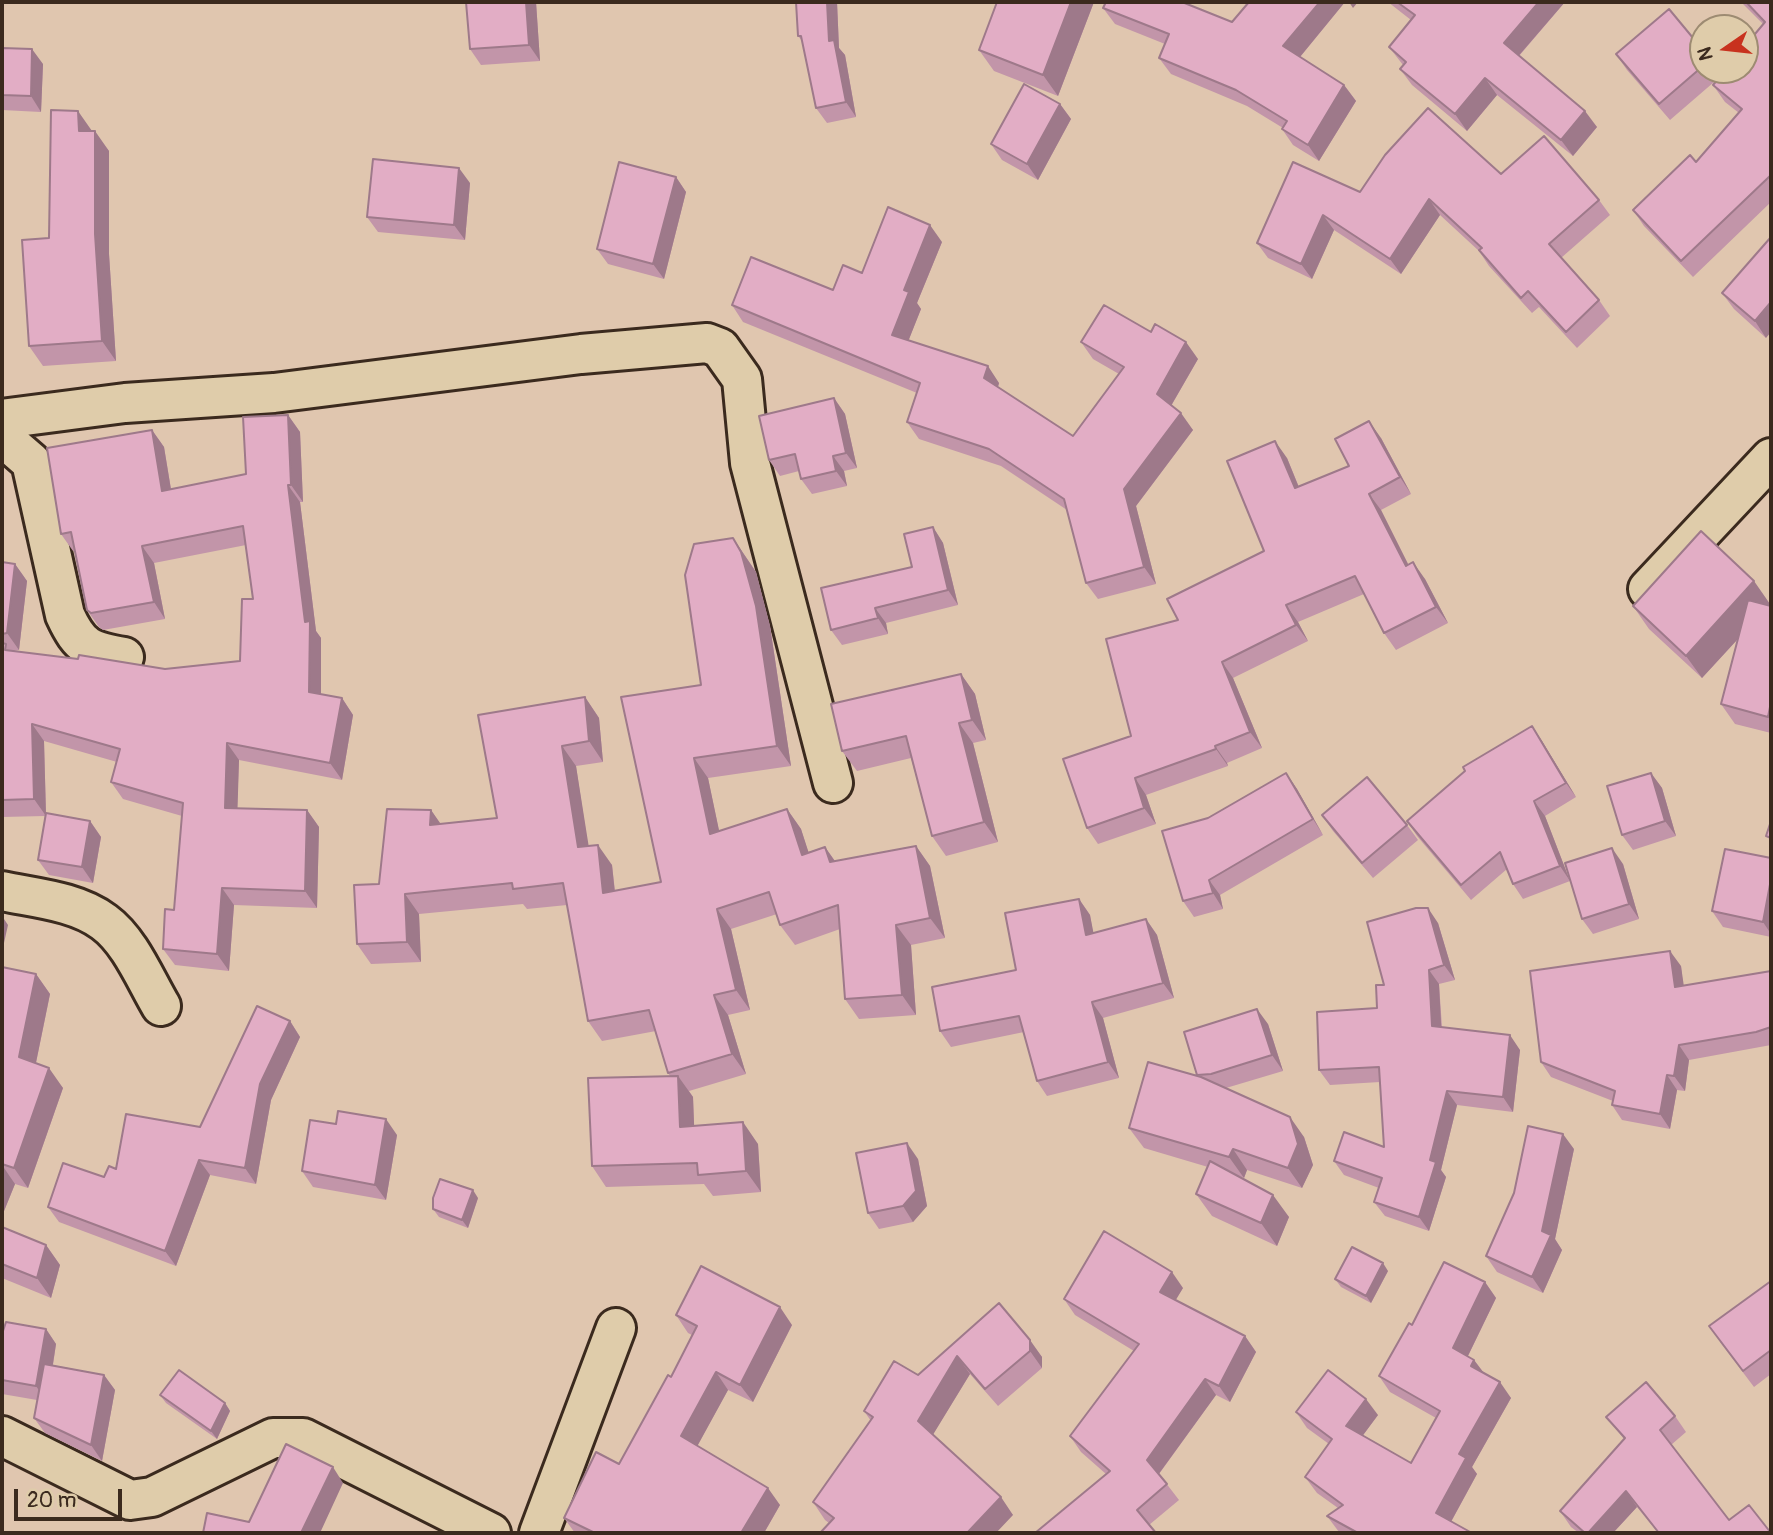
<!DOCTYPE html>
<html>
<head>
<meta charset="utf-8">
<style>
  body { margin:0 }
  #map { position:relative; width:1773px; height:1535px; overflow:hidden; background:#e0c6af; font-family:Pangolin,sans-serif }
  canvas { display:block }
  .frame { position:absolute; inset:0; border:4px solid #3b2a1e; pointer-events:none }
  .north { position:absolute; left:1689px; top:14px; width:70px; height:70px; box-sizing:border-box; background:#dfccaa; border:2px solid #9d8b72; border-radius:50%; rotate:256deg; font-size:19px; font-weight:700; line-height:28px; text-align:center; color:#3b2a1e }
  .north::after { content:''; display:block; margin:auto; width:24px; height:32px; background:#c8321e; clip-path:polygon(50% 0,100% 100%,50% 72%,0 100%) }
  .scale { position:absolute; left:14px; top:1489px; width:108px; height:32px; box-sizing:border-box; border:4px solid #3b2a1e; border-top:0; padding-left:9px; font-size:21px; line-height:24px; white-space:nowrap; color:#3b2a1e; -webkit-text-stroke:5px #dfccaa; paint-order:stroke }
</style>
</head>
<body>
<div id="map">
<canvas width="1773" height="1535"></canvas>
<div class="frame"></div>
<div class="north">N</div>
<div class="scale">20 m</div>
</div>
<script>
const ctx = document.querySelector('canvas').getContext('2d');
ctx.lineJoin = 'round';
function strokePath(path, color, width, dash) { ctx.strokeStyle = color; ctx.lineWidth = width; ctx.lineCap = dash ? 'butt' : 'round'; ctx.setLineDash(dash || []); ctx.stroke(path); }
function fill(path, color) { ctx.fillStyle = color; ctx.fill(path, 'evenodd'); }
const minor = new Path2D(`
  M 2,419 L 125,403 L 274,393 L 581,354 L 707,343 L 720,348 L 742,379 L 750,463 L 833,783
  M 2,437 L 31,462 L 65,615 C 80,648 90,651 124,657
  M 1648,589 L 1771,458
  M 2,891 C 35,898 76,901 104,922 C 130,941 145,979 161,1006
  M 2,1436 L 130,1500 L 152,1497 L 273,1438 L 303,1438 L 491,1533
  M 539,1533 L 616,1328`);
strokePath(minor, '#3b2a1e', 44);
strokePath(minor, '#dfccaa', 38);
fill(new Path2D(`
  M 536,2 L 540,61 L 481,65 L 470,49 Z
  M 796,2 L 837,2 L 839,48 L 845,55 L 856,117 L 827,123 L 816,108 L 803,42 L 798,36 Z
  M 997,2 L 1094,2 L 1058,96 L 994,71 L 979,50 Z
  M 1249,2 L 1345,2 L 1300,57 L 1344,85 L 1356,101 L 1319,161 L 1293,145 L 1282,129 L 1283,128 L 1247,106 L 1171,74 L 1159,58 L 1165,44 L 1115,24 L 1103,8 L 1232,22 Z
  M 1388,2 L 1565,2 L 1519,56 L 1597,127 L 1573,156 L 1497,95 L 1467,131 L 1412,85 L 1400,69 L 1403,65 L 1389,47 L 1411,20 Z
  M 1741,2 L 1771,2 L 1771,202 L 1693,277 L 1644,226 L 1633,210 L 1696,162 L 1739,113 L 1725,102 L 1713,85 L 1721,76 L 1670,120 L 1627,70 L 1616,54 L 1703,50 L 1703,70 L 1718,70 L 1722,75 L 1763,24 Z
  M 2,48 L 43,64 L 41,112 L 2,110 Z
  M 1060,104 L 1071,119 L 1038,180 L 1002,160 L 991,144 Z
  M 92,131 L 109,151 L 109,254 L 116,361 L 43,366 L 29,346 L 49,238 Z
  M 676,177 L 686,192 L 664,279 L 608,264 L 597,249 Z
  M 470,183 L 465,240 L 378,232 L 367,217 Z
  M 1360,192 L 1599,200 L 1610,215 L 1561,258 L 1599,300 L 1610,316 L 1577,348 L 1539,307 L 1532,313 L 1489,266 L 1479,251 L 1440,215 L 1401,274 L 1334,230 L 1312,279 L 1268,258 L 1257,243 Z
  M 1771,237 L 1766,338 L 1734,309 L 1722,293 Z
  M 942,242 L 917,303 L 921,309 L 908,341 L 999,383 L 998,387 L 1073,436 L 1119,374 L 1093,359 L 1081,342 L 1198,359 L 1171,406 L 1193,430 L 1136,506 L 1156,584 L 1098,599 L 1086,583 L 1067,510 L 1001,466 L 919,439 L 907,422 L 917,393 L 743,322 L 732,305 L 833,290 L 862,273 Z
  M 834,398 L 845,414 L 857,468 L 844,471 L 847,486 L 812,494 L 801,479 L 799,471 L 780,476 L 769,460 Z
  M 288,415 L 300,432 L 303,502 L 300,502 L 316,631 L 321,638 L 321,694 L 342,698 L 353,715 L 342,780 L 239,760 L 237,808 L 307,810 L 319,827 L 317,908 L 234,905 L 229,971 L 175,965 L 163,949 L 174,910 L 182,816 L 123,799 L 111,782 L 117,762 L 44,741 L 46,813 L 90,821 L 101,837 L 93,883 L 49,875 L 38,860 L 45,816 L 2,817 L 2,562 L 15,564 L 27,581 L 19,650 L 13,651 L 165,669 L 240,661 L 253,599 L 246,545 L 154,563 L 165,619 L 103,630 L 99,627 L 87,610 L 75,550 L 73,551 L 61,534 L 152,430 L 164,447 L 171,489 L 246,474 Z
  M 1381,438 L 1411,494 L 1381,510 L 1408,564 L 1425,579 L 1448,623 L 1396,650 L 1384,633 L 1364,594 L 1298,622 L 1308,641 L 1233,678 L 1262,748 L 1227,763 L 1228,766 L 1146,795 L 1156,824 L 1098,844 L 1087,828 L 1131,736 L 1178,620 L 1264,551 L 1287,458 L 1299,487 L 1349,466 Z
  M 933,527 L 943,543 L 958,605 L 886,623 L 888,634 L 842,645 L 831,630 L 912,567 Z
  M 733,538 L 756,572 L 770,626 L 791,766 L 708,778 L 719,831 L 787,809 L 801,829 L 808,852 L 825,847 L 835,861 L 916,846 L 930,866 L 945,938 L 911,945 L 916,1015 L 859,1019 L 845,999 L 840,929 L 795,945 L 780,925 L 777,914 L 731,929 L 750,1010 L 728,1015 L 746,1074 L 689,1091 L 693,1097 L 694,1126 L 758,1144 L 761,1192 L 713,1196 L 704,1184 L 606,1187 L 592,1166 L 670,1076 L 668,1073 L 656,1031 L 602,1041 L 588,1021 L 567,905 L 527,909 L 523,904 L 419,914 L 421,962 L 371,964 L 357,944 L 379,884 L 431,810 L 440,824 L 497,818 L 585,697 L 599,718 L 603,762 L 576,766 L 588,846 L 612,865 L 615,891 L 661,882 L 701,685 Z
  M 1770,604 L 1769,606 L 1771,606 L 1771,733 L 1735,724 L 1721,704 L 1738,639 L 1702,678 L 1649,629 L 1633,606 Z
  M 961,674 L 975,694 L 986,740 L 973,743 L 998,842 L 946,856 L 932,836 L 911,758 L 857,771 L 842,751 Z
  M 1532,726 L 1542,741 L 1576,797 L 1545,816 L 1570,881 L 1523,899 L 1513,884 L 1507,869 L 1471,900 L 1417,836 L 1407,821 Z
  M 1286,773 L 1297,789 L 1323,835 L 1220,895 L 1223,909 L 1194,917 L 1183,901 L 1208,818 Z
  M 1651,773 L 1662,788 L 1676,836 L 1633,850 L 1622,835 Z
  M 1322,815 L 1407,825 L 1418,840 L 1373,878 L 1333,831 Z
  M 1771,858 L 1771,937 L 1723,927 L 1712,911 Z
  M 1623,864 L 1639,919 L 1593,934 L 1582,919 Z
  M 1079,899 L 1090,915 L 1093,933 L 1146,919 L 1157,935 L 1174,998 L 1103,1018 L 1119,1078 L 1047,1096 L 1037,1081 L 1024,1032 L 951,1047 L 940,1031 L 1016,970 Z
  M 1438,923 L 1455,980 L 1439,984 L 1442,1027 L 1520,1050 L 1513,1112 L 1457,1105 L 1441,1170 L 1446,1177 L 1429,1231 L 1385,1216 L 1374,1202 L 1379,1188 L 1344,1175 L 1334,1161 L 1384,1147 L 1380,1082 L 1330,1085 L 1319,1070 L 1377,1008 L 1384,985 Z
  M 1681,966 L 1683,986 L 1771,971 L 1771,1045 L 1689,1060 L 1685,1091 L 1677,1090 L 1670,1129 L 1622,1120 L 1612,1105 L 1613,1101 L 1551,1077 L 1541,1062 Z
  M 2,967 L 36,974 L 50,994 L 36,1063 L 63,1088 L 28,1188 L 15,1184 L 2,1216 Z
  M 290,1021 L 300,1037 L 271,1100 L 256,1184 L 210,1175 L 176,1266 L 59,1222 L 48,1207 L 104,1177 L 116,1169 L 200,1127 Z
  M 1268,1024 L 1283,1071 L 1226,1088 L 1304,1137 L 1313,1165 L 1302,1188 L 1247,1170 L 1244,1178 L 1239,1176 L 1289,1217 L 1277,1246 L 1212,1216 L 1196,1194 L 1208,1167 L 1144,1148 L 1129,1128 L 1199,1077 L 1197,1075 Z
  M 336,1124 L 397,1135 L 386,1200 L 313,1187 L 302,1171 Z
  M 1574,1149 L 1555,1239 L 1562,1250 L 1543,1293 L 1497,1272 L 1486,1256 Z
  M 918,1159 L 927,1206 L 913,1222 L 879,1229 L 868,1213 Z
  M 478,1198 L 468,1228 L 439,1217 L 433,1209 Z
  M 2,1227 L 46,1245 L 60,1265 L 51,1298 L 2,1278 Z
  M 1388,1271 L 1371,1303 L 1341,1287 L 1335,1279 Z
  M 1771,1281 L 1771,1374 L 1754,1387 L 1720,1342 Z
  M 1485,1282 L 1496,1298 L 1468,1356 L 1474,1360 L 1484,1373 L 1511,1398 L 1472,1467 L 1477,1474 L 1451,1522 L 1472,1533 L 1341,1533 L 1339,1532 L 1327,1516 L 1338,1508 L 1317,1493 L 1305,1477 L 1329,1444 L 1307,1428 L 1296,1412 L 1378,1415 L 1363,1435 L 1411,1463 L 1436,1418 L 1390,1392 L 1379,1376 L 1412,1325 Z
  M 1183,1288 L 1175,1300 L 1245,1336 L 1256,1352 L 1230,1402 L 1216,1395 L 1159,1474 L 1179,1500 L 1149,1525 L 1106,1474 L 1081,1452 L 1070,1436 L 1134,1351 L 1075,1315 L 1064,1299 Z
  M 999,1303 L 1042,1357 L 1042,1368 L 998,1406 L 970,1374 L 933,1434 L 1013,1515 L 829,1523 L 825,1520 L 813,1502 L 871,1421 L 864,1411 L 918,1375 Z
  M 676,1315 L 792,1325 L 753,1402 L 728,1390 L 697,1446 L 780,1505 L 764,1533 L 575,1533 L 564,1518 L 619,1464 L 671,1377 L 692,1335 L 688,1333 Z
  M 46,1329 L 56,1344 L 53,1365 L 104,1375 L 115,1390 L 102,1461 L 45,1433 L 34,1418 L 37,1400 L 2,1394 L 2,1330 L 3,1331 Z
  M 160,1395 L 225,1403 L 230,1411 L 217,1439 L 166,1403 Z
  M 1675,1416 L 1686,1432 L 1671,1445 L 1729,1520 L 1771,1533 L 1658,1533 L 1637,1507 L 1613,1533 L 1579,1533 L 1571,1527 L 1560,1511 L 1624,1439 L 1606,1417 Z`), '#c295a9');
fill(new Path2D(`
  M 526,2 L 536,2 L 540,61 L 529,45 Z
  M 827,2 L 837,2 L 839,48 L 845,55 L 856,117 L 846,102 L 829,41 Z
  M 1071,2 L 1094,2 L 1058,96 L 1043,75 Z
  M 1320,2 L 1345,2 L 1295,63 L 1283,46 Z
  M 1349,2 L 1358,2 L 1353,8 Z
  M 1539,2 L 1565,2 L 1515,60 L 1504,43 Z
  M 32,49 L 43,64 L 41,112 L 31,96 Z
  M 1485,78 L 1497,95 L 1467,131 L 1455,114 Z
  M 1344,85 L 1356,101 L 1319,161 L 1308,145 Z
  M 1060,104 L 1071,119 L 1038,180 L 1027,164 Z
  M 78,111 L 92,131 L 79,131 Z
  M 1585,111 L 1597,127 L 1573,156 L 1561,140 Z
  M 95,131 L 109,151 L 109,254 L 116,361 L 102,341 L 95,234 Z
  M 459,168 L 470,183 L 465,240 L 454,225 Z
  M 676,177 L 686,192 L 664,279 L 653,264 Z
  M 1429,199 L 1440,215 L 1401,274 L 1390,259 Z
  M 1323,215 L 1334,230 L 1312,279 L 1301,264 Z
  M 930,225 L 942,242 L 917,303 L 921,309 L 904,352 L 892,335 L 904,290 Z
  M 1771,302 L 1771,332 L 1766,338 L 1755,321 Z
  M 1186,342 L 1198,359 L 1168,411 L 1157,394 Z
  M 988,366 L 999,383 L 996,394 L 984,378 Z
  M 834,398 L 845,414 L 857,468 L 846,453 Z
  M 1181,413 L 1193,430 L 1136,506 L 1156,584 L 1144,567 L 1124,489 Z
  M 288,415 L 300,432 L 303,502 L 291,485 Z
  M 1369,421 L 1381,438 L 1411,494 L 1400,477 Z
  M 152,430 L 164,447 L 174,508 L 162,491 Z
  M 1275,441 L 1287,458 L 1306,505 L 1295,488 Z
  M 833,456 L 844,471 L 847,486 L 836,471 Z
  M 288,485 L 300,502 L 316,631 L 321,638 L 321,709 L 309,692 L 305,622 Z
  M 1369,494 L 1381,510 L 1417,582 L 1406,566 Z
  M 933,527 L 943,543 L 958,605 L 948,590 Z
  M 733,538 L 756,572 L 770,626 L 791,766 L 777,746 Z
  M 142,546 L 154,563 L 165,619 L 154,602 Z
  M 1413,562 L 1425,579 L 1448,623 L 1436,607 Z
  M 15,564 L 27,581 L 19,650 L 7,633 Z
  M 1754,581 L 1770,604 L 1702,678 L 1686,656 Z
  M 1286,605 L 1298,622 L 1308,641 L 1296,625 Z
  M 875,608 L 886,623 L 888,634 L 878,618 Z
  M 1222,662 L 1233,678 L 1262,748 L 1250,732 Z
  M 961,674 L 975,694 L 986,740 L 972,720 Z
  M 585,697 L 599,718 L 603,762 L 589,741 Z
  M 342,698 L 353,715 L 342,780 L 330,763 Z
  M 1771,702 L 1771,722 L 1768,717 Z
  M 959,723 L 973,743 L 998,842 L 984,822 Z
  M 32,724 L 44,741 L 46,816 L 34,799 Z
  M 1532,726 L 1542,741 L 1576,797 L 1566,783 Z
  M 227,743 L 239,760 L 237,825 L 225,808 Z
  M 562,746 L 576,766 L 592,867 L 578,847 Z
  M 1215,746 L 1227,763 L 1228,766 L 1216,749 Z
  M 694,758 L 708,778 L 724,854 L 710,834 Z
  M 1286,773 L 1297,789 L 1323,835 L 1313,819 Z
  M 1651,773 L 1662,788 L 1676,836 L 1665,821 Z
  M 1135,778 L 1146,795 L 1156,824 L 1144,808 Z
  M 1534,801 L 1545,816 L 1570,881 L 1560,866 Z
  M 787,809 L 801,829 L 816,875 L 802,855 Z
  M 307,810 L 319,827 L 317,908 L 305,891 Z
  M 431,810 L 445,830 L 430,825 Z
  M 90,821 L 101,837 L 93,883 L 82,867 Z
  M 598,845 L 612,865 L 617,913 L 603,893 Z
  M 916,846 L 930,866 L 945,938 L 930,918 Z
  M 825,847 L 839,867 L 830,862 Z
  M 1612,848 L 1623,864 L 1639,919 L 1629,904 Z
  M 1771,879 L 1771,934 L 1763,922 Z
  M 1209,880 L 1220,895 L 1223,909 L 1213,893 Z
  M 222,888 L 234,905 L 229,971 L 217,954 Z
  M 405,894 L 419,914 L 421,962 L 407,942 Z
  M 1079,899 L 1090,915 L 1097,951 L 1086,935 Z
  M 1428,908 L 1438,923 L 1455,980 L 1444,965 Z
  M 717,909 L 731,929 L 750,1010 L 736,990 Z
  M 2,916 L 8,925 L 2,952 Z
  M 1146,919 L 1157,935 L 1174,998 L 1163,983 Z
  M 896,925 L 911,945 L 916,1015 L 902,995 Z
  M 1670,951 L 1681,966 L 1686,1001 L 1675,987 Z
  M 1429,970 L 1439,984 L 1442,1041 L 1432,1026 Z
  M 36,974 L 50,994 L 33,1077 L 19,1057 Z
  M 714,995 L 728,1015 L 746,1074 L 732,1054 Z
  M 1092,1002 L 1103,1018 L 1119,1078 L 1108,1062 Z
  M 1257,1009 L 1268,1024 L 1283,1071 L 1272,1055 Z
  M 290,1021 L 300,1037 L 271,1100 L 256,1184 L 245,1168 L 260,1084 Z
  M 1510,1035 L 1520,1050 L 1513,1112 L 1503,1097 Z
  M 1679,1045 L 1689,1060 L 1685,1091 L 1674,1076 Z
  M 49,1068 L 63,1088 L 28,1188 L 14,1168 Z
  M 1667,1075 L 1677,1090 L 1670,1129 L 1660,1114 Z
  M 678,1076 L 693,1097 L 695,1148 L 680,1127 Z
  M 1447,1091 L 1457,1105 L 1441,1170 L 1446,1177 L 1429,1231 L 1419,1217 L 1430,1160 Z
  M 1290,1117 L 1304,1137 L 1313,1165 L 1302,1188 L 1288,1168 Z
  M 386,1119 L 397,1135 L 386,1200 L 375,1185 Z
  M 743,1122 L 758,1144 L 761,1192 L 746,1171 Z
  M 1563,1134 L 1574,1149 L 1555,1239 L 1562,1250 L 1543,1293 L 1532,1277 Z
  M 907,1143 L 918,1159 L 927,1206 L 913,1222 L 903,1206 Z
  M 1233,1149 L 1247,1170 L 1244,1178 L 1229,1157 Z
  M 199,1160 L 210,1175 L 176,1266 L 165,1251 Z
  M 2,1165 L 15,1184 L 2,1216 Z
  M 473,1190 L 478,1198 L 468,1228 L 462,1220 Z
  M 1273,1195 L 1289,1217 L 1277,1246 L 1261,1223 Z
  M 46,1245 L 60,1265 L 51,1298 L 37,1278 Z
  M 1383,1263 L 1388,1271 L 1371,1303 L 1366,1296 Z
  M 1172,1272 L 1183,1288 L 1171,1308 L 1160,1292 Z
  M 1485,1282 L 1496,1298 L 1464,1364 L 1453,1348 Z
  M 780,1307 L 792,1325 L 753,1402 L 740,1385 Z
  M 46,1329 L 56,1344 L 47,1402 L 36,1386 Z
  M 1245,1336 L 1256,1352 L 1230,1402 L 1219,1386 Z
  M 1030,1340 L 1042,1357 L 1042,1368 L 1030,1351 Z
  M 957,1356 L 970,1374 L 931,1438 L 918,1421 Z
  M 1474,1360 L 1486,1376 L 1471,1366 Z
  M 716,1372 L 728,1390 L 693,1454 L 681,1436 Z
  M 104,1375 L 115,1390 L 102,1461 L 91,1445 Z
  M 1205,1379 L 1216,1395 L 1158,1475 L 1147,1460 Z
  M 1500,1382 L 1511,1398 L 1472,1467 L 1477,1474 L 1447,1529 L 1436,1513 L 1459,1454 Z
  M 1366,1399 L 1378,1415 L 1358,1442 L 1346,1426 Z
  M 225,1403 L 230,1411 L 217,1439 L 211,1431 Z
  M 333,1467 L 343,1483 L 320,1533 L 301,1533 Z
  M 768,1488 L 780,1505 L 764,1533 L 741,1533 Z
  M 1626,1491 L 1637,1507 L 1613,1533 L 1588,1533 Z
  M 1001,1497 L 1013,1515 L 996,1533 L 967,1533 Z`), '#9e798a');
const building = new Path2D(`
  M 466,2 L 526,2 L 529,45 L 470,49 Z
  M 796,2 L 827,2 L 829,41 L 834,40 L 846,102 L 816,108 L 801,36 L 798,36 Z
  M 997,2 L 1071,2 L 1043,75 L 979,50 Z
  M 1106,2 L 1182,2 L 1232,22 L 1249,2 L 1320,2 L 1283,46 L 1344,85 L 1308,145 L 1282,129 L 1287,121 L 1236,90 L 1159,58 L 1169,34 L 1103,8 Z
  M 1397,2 L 1539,2 L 1504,43 L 1585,111 L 1561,140 L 1485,78 L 1455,114 L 1400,69 L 1406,62 L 1389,47 L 1415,15 Z
  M 1746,2 L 1771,2 L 1771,175 L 1681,261 L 1633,210 L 1690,155 L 1696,162 L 1742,109 L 1713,85 L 1726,70 L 1745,70 L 1745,46 L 1765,22 Z
  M 1669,9 L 1703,50 L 1703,66 L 1659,104 L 1616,54 Z
  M 2,48 L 32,49 L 31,96 L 2,95 Z
  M 1024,84 L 1060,104 L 1027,164 L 991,144 Z
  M 1428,108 L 1501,174 L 1544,136 L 1599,200 L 1549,244 L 1599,300 L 1566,332 L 1528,291 L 1521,298 L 1479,250 L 1482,248 L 1429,199 L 1390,259 L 1323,215 L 1301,264 L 1257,243 L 1293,162 L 1360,192 L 1385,155 Z
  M 51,110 L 78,111 L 79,131 L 95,131 L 95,234 L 102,341 L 29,346 L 22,240 L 49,238 Z
  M 373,159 L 459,168 L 454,225 L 367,217 Z
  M 619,162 L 676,177 L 653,264 L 597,249 Z
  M 888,207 L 930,225 L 904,290 L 909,292 L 892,335 L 988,366 L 984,378 L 1073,436 L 1124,367 L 1081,342 L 1104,305 L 1151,332 L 1155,324 L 1186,342 L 1157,394 L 1181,413 L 1124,489 L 1144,567 L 1086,583 L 1064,499 L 989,449 L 907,422 L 920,383 L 732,305 L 751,257 L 833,290 L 843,265 L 862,273 Z
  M 1771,237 L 1771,302 L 1755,321 L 1722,293 Z
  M 834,398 L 846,453 L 833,456 L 836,471 L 801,479 L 795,454 L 769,460 L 759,416 Z
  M 288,415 L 291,485 L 288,485 L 305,622 L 310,621 L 309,692 L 342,698 L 330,763 L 227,743 L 225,808 L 307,810 L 305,891 L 222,888 L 217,954 L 163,949 L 165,909 L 174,910 L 183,803 L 111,782 L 120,749 L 32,724 L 34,799 L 2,800 L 2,643 L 6,644 L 5,650 L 78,659 L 79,655 L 165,669 L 240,661 L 242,599 L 253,599 L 243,526 L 142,546 L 154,602 L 91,613 L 87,610 L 71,532 L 61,534 L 47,448 L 152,430 L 162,491 L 246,474 L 243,417 Z
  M 1369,421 L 1400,477 L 1369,494 L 1406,566 L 1413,562 L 1436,607 L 1384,633 L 1355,576 L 1286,605 L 1296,625 L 1222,662 L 1250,732 L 1215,746 L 1216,749 L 1135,778 L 1144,808 L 1087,828 L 1063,759 L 1131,736 L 1106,639 L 1178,620 L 1167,599 L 1264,551 L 1227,461 L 1275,441 L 1295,488 L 1349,466 L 1335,439 Z
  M 933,527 L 948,590 L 875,608 L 878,618 L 831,630 L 821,588 L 912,567 L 904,534 Z
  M 1701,531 L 1754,581 L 1686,656 L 1633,606 Z
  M 733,538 L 741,552 L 756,606 L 777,746 L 694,758 L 710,834 L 787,809 L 802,855 L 825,847 L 830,862 L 916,846 L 930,918 L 896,925 L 902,995 L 845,999 L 838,905 L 780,925 L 769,892 L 717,909 L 736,990 L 714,995 L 732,1054 L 668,1073 L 649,1010 L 588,1021 L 563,883 L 513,889 L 512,883 L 405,894 L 407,942 L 357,944 L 354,885 L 379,884 L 387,809 L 431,810 L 430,825 L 497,818 L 478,715 L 585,697 L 589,741 L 562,746 L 578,847 L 598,845 L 603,893 L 661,882 L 621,697 L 701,685 L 685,575 L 694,544 Z
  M 2,562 L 15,564 L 7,633 L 2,634 Z
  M 1748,600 L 1771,606 L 1771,702 L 1768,717 L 1721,704 Z
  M 961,674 L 972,720 L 959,723 L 984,822 L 932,836 L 906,736 L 842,751 L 831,704 Z
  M 1532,726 L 1566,783 L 1534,801 L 1560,866 L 1513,884 L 1500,852 L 1461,885 L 1407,821 L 1465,771 L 1463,767 Z
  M 1286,773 L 1313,819 L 1209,880 L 1213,893 L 1183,901 L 1162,831 L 1208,818 Z
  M 1651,773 L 1665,821 L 1622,835 L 1607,786 Z
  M 1367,777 L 1407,825 L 1362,863 L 1322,815 Z
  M 46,813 L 90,821 L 82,867 L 38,860 Z
  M 1771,821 L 1771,838 L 1766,836 Z
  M 1612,848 L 1629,904 L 1582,919 L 1565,863 Z
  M 1725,849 L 1771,858 L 1771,879 L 1763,922 L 1712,911 Z
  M 1079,899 L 1086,935 L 1146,919 L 1163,983 L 1092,1002 L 1108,1062 L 1037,1081 L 1019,1016 L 940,1031 L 932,987 L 1016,970 L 1005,913 Z
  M 1416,908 L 1428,908 L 1444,965 L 1429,970 L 1432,1026 L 1510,1035 L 1503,1097 L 1447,1091 L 1430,1160 L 1436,1162 L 1419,1217 L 1374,1202 L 1382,1178 L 1334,1161 L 1344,1132 L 1384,1147 L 1379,1067 L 1319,1070 L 1317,1012 L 1377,1008 L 1376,985 L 1384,985 L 1367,922 Z
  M 1670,951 L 1675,987 L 1771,971 L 1771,1027 L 1756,1032 L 1679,1045 L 1674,1076 L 1667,1075 L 1660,1114 L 1612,1105 L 1615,1091 L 1541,1062 L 1530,971 Z
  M 2,967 L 36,974 L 19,1057 L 49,1068 L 14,1168 L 2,1164 Z
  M 257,1006 L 290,1021 L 260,1084 L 245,1168 L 199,1160 L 165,1251 L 48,1207 L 63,1163 L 104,1177 L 109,1166 L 116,1169 L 126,1114 L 200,1127 Z
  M 1257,1009 L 1272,1055 L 1211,1074 L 1197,1075 L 1184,1032 Z
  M 1148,1062 L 1201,1077 L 1290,1117 L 1298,1144 L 1288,1168 L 1233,1149 L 1229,1157 L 1129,1128 Z
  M 678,1076 L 680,1127 L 743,1122 L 746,1171 L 698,1175 L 697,1163 L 592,1166 L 588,1078 Z
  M 338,1111 L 386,1119 L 375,1185 L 302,1171 L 310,1120 L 336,1124 Z
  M 1528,1126 L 1563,1134 L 1542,1231 L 1551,1235 L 1532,1277 L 1486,1256 L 1514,1193 Z
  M 907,1143 L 916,1191 L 903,1206 L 868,1213 L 856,1153 Z
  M 1210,1161 L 1273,1195 L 1261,1223 L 1196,1194 Z
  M 440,1179 L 473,1190 L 462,1220 L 433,1209 L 433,1198 Z
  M 2,1227 L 46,1245 L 37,1278 L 2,1264 Z
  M 1104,1231 L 1172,1272 L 1160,1292 L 1245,1336 L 1219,1386 L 1205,1379 L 1147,1460 L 1167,1484 L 1137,1510 L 1156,1533 L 1035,1533 L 1110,1471 L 1070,1436 L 1139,1344 L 1064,1299 Z
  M 1352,1247 L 1383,1263 L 1366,1296 L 1335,1279 Z
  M 1444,1262 L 1485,1282 L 1453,1348 L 1474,1360 L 1471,1366 L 1500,1382 L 1459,1454 L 1466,1458 L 1436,1513 L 1472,1533 L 1358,1533 L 1327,1516 L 1343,1505 L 1305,1477 L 1332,1439 L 1296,1412 L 1328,1370 L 1366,1399 L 1346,1426 L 1411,1463 L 1440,1411 L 1379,1376 L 1409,1323 L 1412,1325 Z
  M 701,1266 L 780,1307 L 740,1385 L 716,1372 L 681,1436 L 768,1488 L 741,1533 L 595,1533 L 564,1518 L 596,1452 L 619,1464 L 668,1375 L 671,1377 L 697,1326 L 676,1315 Z
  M 1771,1281 L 1771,1350 L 1743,1371 L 1709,1326 Z
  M 999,1303 L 1030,1340 L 1030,1351 L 985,1389 L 957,1356 L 918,1421 L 1001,1497 L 967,1533 L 820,1533 L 834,1518 L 813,1502 L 873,1417 L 864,1411 L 894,1361 L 918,1375 Z
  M 6,1322 L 46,1329 L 36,1386 L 2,1380 L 2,1330 L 3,1331 Z
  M 44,1364 L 104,1375 L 91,1445 L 34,1418 Z
  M 179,1370 L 225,1403 L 211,1431 L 160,1395 Z
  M 1646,1382 L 1675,1416 L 1660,1430 L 1729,1520 L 1749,1505 L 1771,1533 L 1659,1533 L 1626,1491 L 1588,1533 L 1585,1533 L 1560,1511 L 1625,1438 L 1606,1417 Z
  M 286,1444 L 333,1467 L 301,1533 L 203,1533 L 207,1513 L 249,1522 Z`);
fill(building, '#e2adc5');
strokePath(building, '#9e798a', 2);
</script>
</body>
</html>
